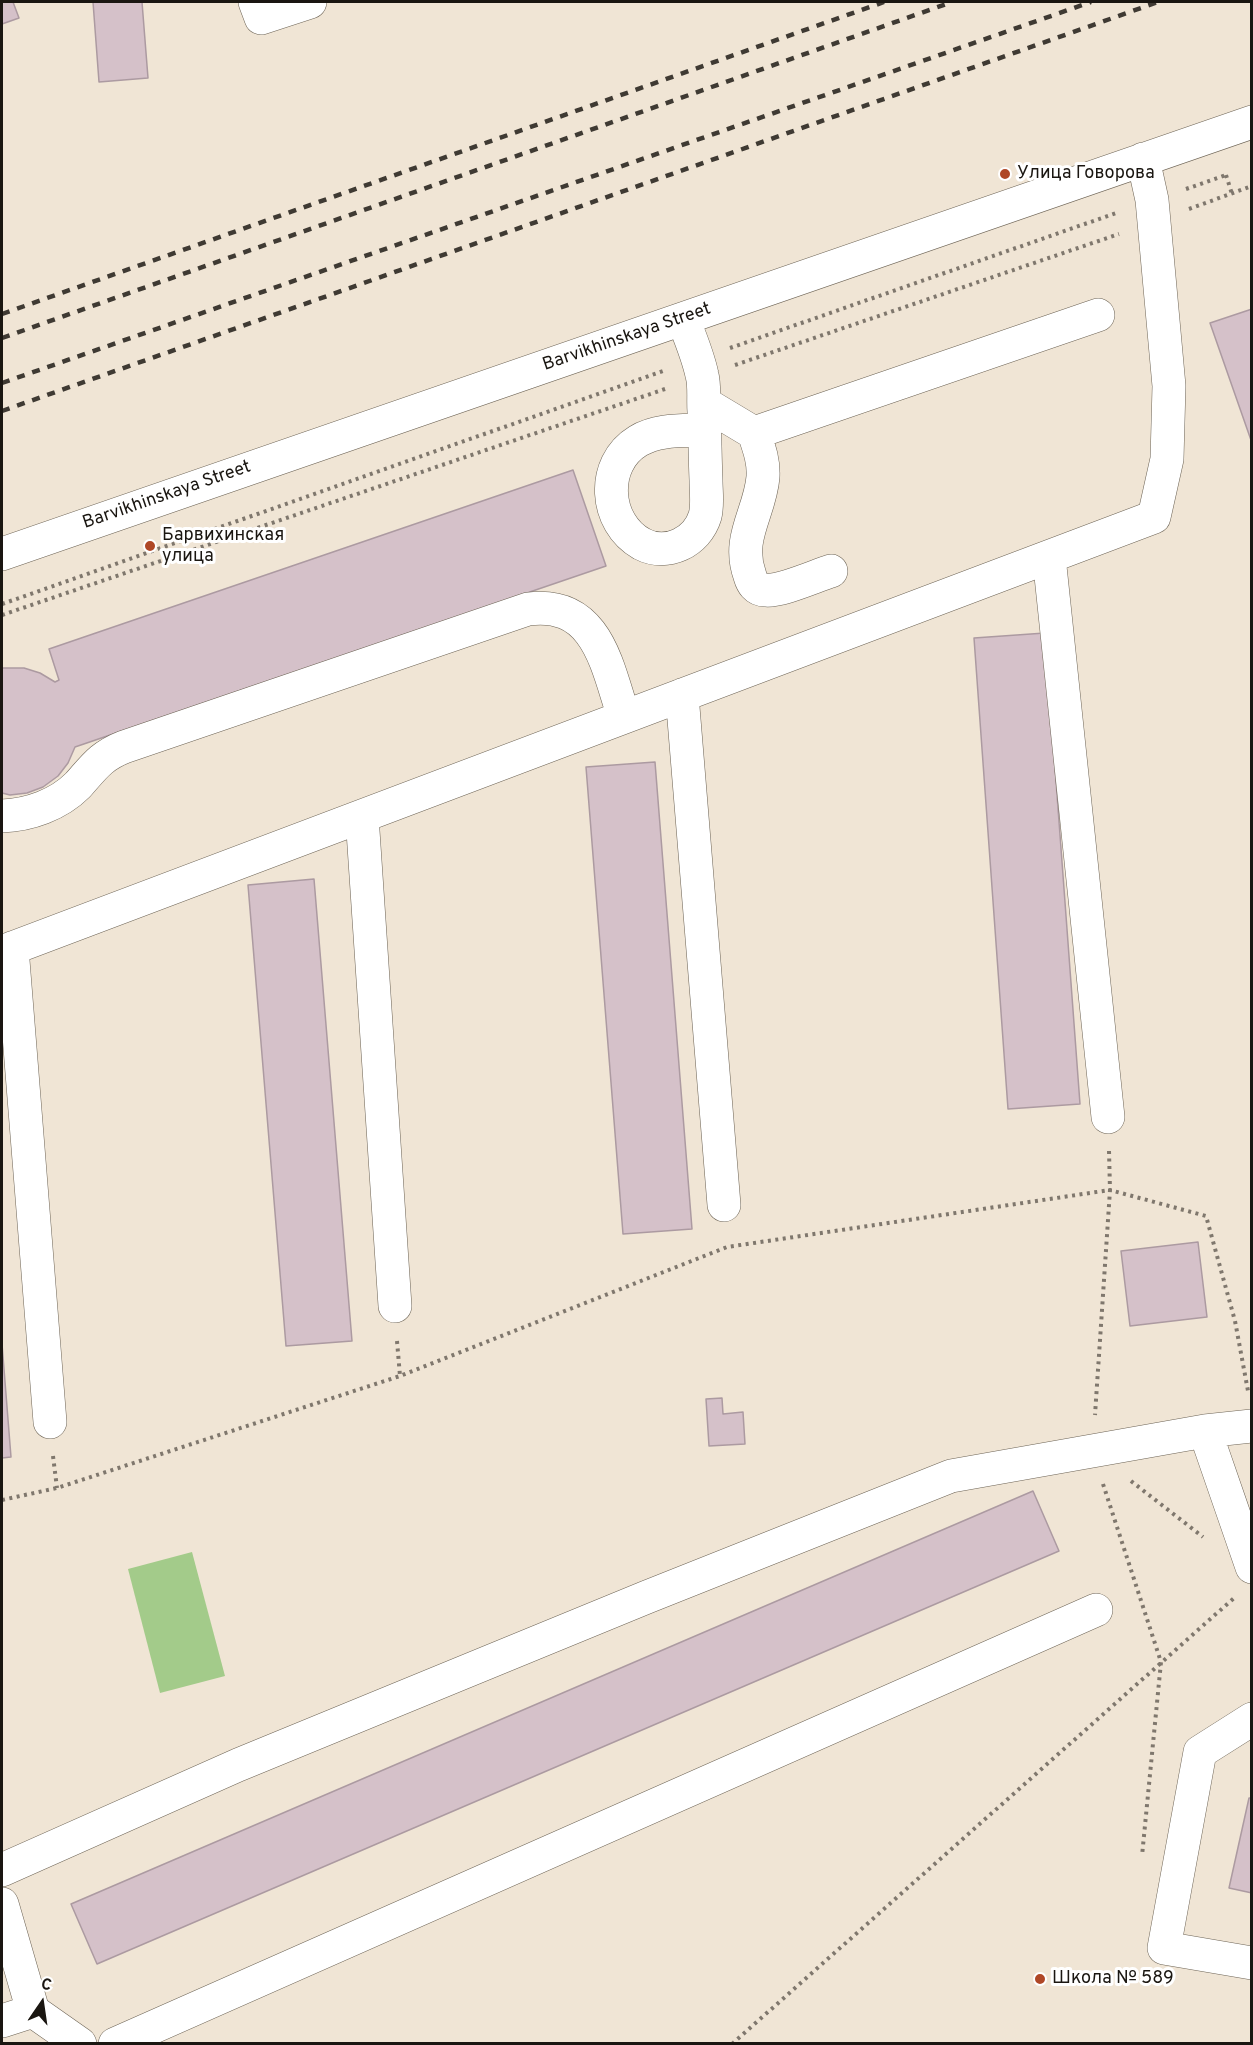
<!DOCTYPE html>
<html>
<head>
<meta charset="utf-8">
<style>
  body { margin:0 }
  #map { position:relative; width:1253px; height:2045px; overflow:hidden; background:#f0e5d5; font-family:Overpass,sans-serif }
  canvas { display:block }
  .frame { position:absolute; inset:0; border:3px solid #1a1611; pointer-events:none }
  .north { position:absolute; left:12px; top:1973px; width:60px; height:60px; -webkit-text-stroke:4px #fff; paint-order:stroke; rotate:13deg; font-size:16px; font-weight:700; line-height:24px; text-align:center; color:#1a1611 }
  .north::after { content:''; display:block; margin:auto; width:21px; height:27px; background:#1a1611; clip-path:polygon(50% 0,100% 100%,50% 72%,0 100%) }
</style>
</head>
<body>
<div id="map">
<canvas width="1253" height="2045"></canvas>
<div class="frame"></div>
<div class="north">С</div>
</div>
<script>
const ctx = document.querySelector('canvas').getContext('2d');
ctx.lineJoin = 'round';
function fill(path, color) { ctx.fillStyle = color; ctx.fill(path, 'evenodd'); }
function strokePath(path, color, width, dash) { ctx.strokeStyle = color; ctx.lineWidth = width; ctx.lineCap = dash ? 'butt' : 'round'; ctx.setLineDash(dash || []); ctx.stroke(path); }
function drawText(font, color, halo, rows, align = 'center') {
  ctx.font = font + ' Overpass,sans-serif'; ctx.lineWidth = 6; ctx.setLineDash([]); ctx.textBaseline = 'middle'; ctx.strokeStyle = halo; ctx.fillStyle = color; for (const [text, x, y, turn = 0] of rows) {
    ctx.save(); ctx.translate(x, y); ctx.rotate((+turn || 0) * Math.PI / 180); ctx.textAlign = isNaN(turn) ? turn : align; if (halo) ctx.strokeText(text, 0, 0); ctx.fillText(text, 0, 0); ctx.restore();
  }
}
fill(new Path2D(`
  M 192,1552 L 225,1676 L 160,1693 L 128,1569 Z`), '#a3cb8a');
const building = new Path2D(`
  M 2,2 L 13,2 L 19,18 L 2,24 Z
  M 93,2 L 142,2 L 148,78 L 99,82 Z
  M 1252,309 L 1252,443 L 1210,323 Z
  M 573,470 L 606,566 L 75,747 L 68,763 L 58,776 L 43,787 L 27,793 L 10,795 L 2,793 L 2,668 L 24,668 L 40,673 L 55,682 L 59,680 L 49,649 Z
  M 1045,633 L 1080,1104 L 1008,1109 L 974,638 Z
  M 655,762 L 692,1229 L 623,1234 L 586,767 Z
  M 314,879 L 352,1341 L 286,1346 L 248,885 Z
  M 1198,1242 L 1207,1317 L 1130,1326 L 1121,1251 Z
  M 2,1344 L 11,1457 L 2,1458 Z
  M 722,1398 L 723,1414 L 743,1412 L 745,1444 L 709,1446 L 706,1399 Z
  M 1033,1491 L 1059,1551 L 97,1964 L 71,1904 Z
  M 1249,1798 L 1252,1798 L 1252,1893 L 1229,1888 Z`);
fill(building, '#d5c1c9');
strokePath(building, '#ac9aa1', 1.5);
const minor = new Path2D(`
  M 255,2 L 261,18 L 310,2
  M 683,319 C 690,337 698,356 702,375 C 705,386 703,400 704,412 C 705,434 705,457 706,480 C 706,492 708,505 705,516 C 697,542 667,557 642,544 C 604,523 600,464 638,441 C 658,429 682,431 705,430
  M 704,403 L 754,433
  M 2,554 L 1252,122
  M 1049,557 L 1108,1117
  M 831,571 C 815,576 780,592 765,590 C 756,590 752,583 750,576 C 736,538 760,513 763,477 C 764,461 759,448 754,433 L 1098,315
  M 682,695 L 724,1205
  M 2,816 C 29,815 58,805 78,785 C 94,767 101,756 124,747 L 528,609 C 598,600 607,667 624,717
  M 362,816 L 395,1306
  M 12,948 L 50,1422
  M 2,952 L 1154,517 L 1167,459 L 1169,386 L 1152,200 L 1143,159
  M 1205,1431 L 1252,1567
  M 1252,1719 L 1200,1752 L 1164,1948 L 1252,1963
  M 2,1870 L 238,1765 L 647,1597 L 951,1476 L 1205,1431 L 1252,1426
  M 2,1904 L 33,2011 L 80,2044
  M 2,2021 L 33,2011
  M 115,2044 L 1096,1610`);
strokePath(minor, '#6d6456', 34);
strokePath(new Path2D(`
  M 1226,175 L 1232,194
  M 1186,189 L 1226,175
  M 1189,209 L 1252,186
  M 730,348 L 1119,212
  M 735,365 L 1119,234
  M 2,604 L 666,370
  M 2,615 L 668,388
  M 1109,1151 L 1110,1190 L 1206,1216 L 1235,1321 L 1248,1391
  M 397,1341 L 400,1376
  M 53,1456 L 57,1488
  M 1131,1481 L 1203,1537
  M 1103,1484 L 1161,1662 L 1142,1856
  M 2,1500 L 57,1488 L 400,1376 L 727,1247 L 1110,1190 L 1095,1415
  M 732,2044 L 1234,1598`), '#7f776d', 4, [3, 4.5]);
strokePath(minor, '#fff', 33);
strokePath(new Path2D(`
  M 2,314 L 884,2
  M 2,338 L 952,2
  M 2,383 L 1091,2
  M 2,411 L 1158,2`), '#3f3a33', 4.5, [8, 8]);
for (const [x, y, r, color] of [
  [1005,174,6,"#af4726"],
  [150,546,6,"#af4726"],
  [1040,1979,6,"#af4726"]
]) { const dot = new Path2D(); dot.arc(x, y, r, 0, 2 * Math.PI); ctx.fillStyle = color; ctx.fill(dot); strokePath(dot, '#fff', 2); }
drawText('18px', '#1a1611', '#fff', [
  ["Улица Говорова",1017,174],
  ["Барвихинская",162,536],
  ["улица",162,557],
  ["Школа № 589",1052,1979]
], 'left');
drawText('18px', '#1a1611', '#fff', [
  ["Barvikhinskaya Street",627,338,-19],
  ["Barvikhinskaya Street",167,496,-19]
]);
</script>
</body>
</html>
